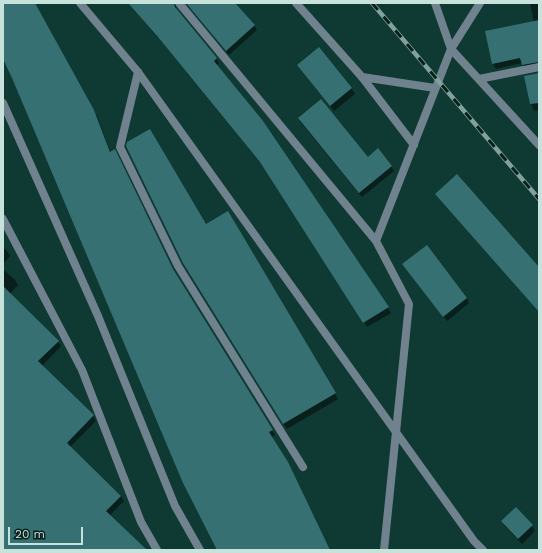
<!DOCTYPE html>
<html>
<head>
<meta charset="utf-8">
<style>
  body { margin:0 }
  #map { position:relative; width:542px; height:553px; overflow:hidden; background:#0f3a33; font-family:"Work Sans",sans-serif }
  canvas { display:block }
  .frame { position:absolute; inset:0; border:4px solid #c6e2db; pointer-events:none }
  .scale { position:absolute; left:8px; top:527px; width:75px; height:18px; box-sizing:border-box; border:2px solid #c6e2db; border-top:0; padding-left:5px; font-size:12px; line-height:14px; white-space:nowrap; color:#c6e2db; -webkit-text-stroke:3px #071f1a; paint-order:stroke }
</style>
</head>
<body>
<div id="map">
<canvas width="542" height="553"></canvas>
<div class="frame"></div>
<div class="scale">20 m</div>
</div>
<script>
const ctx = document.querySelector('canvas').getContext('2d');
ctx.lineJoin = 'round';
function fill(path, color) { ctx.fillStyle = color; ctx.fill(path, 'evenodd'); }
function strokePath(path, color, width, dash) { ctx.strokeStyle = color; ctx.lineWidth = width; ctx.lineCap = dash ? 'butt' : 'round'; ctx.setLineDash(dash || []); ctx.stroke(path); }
fill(new Path2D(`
  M 3,3 L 34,3 L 97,116 L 111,153 L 175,273 L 275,435 L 271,437 L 329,550 L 218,550 L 3,56 Z
  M 128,3 L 180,3 L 176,6 L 176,9 L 216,58 L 219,63 L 217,66 L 262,122 L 391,313 L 367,327 L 264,167 L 162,42 Z
  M 184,3 L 234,3 L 254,25 L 257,30 L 229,55 L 187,4 Z
  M 530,3 L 539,3 L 539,67 L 526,70 L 522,63 L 496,69 L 493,64 L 534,22 Z
  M 319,49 L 352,89 L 355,94 L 334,111 L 301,70 L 298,65 Z
  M 539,73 L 539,110 L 534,111 L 532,106 L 525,76 Z
  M 299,119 L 368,158 L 391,166 L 394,171 L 362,197 L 302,124 Z
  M 437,194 L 539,269 L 539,312 L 440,199 Z
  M 227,212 L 338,399 L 287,429 L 187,269 Z
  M 3,247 L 7,251 L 10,256 L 3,264 Z
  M 3,269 L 15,280 L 18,285 L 10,294 L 58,341 L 61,346 L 42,366 L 93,416 L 96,421 L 70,447 L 121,496 L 124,501 L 109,516 L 144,550 L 3,550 Z
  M 407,269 L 467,298 L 469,303 L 447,321 Z
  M 516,508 L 532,526 L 535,531 L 522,544 L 505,526 L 502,521 Z`), '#0007');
fill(new Path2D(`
  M 3,3 L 35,3 L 94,110 L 110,152 L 115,149 L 173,269 L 273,430 L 269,432 L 288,462 L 330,550 L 217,550 L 183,483 L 12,78 L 3,59 Z
  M 128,3 L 174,3 L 175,7 L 217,58 L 214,61 L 263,121 L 389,307 L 363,323 L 260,162 L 158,37 Z
  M 186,3 L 235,3 L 255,25 L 226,51 Z
  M 539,20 L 539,62 L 522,65 L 520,58 L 492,64 L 485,31 Z
  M 319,47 L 352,88 L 330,106 L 297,65 Z
  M 539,73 L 539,103 L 530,104 L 524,76 Z
  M 321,99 L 368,157 L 378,148 L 392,166 L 359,193 L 298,118 Z
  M 150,129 L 206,224 L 228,211 L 336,393 L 283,424 L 183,263 L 126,146 L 127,142 Z
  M 457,174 L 539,267 L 539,312 L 435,194 Z
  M 427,245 L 467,298 L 443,317 L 402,264 Z
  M 3,286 L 59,341 L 38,361 L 94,415 L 67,443 L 121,496 L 106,511 L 147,550 L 3,550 Z
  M 516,507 L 533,525 L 518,539 L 501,521 Z`), '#367073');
strokePath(new Path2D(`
  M 80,3 L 138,72 L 474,541 L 483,550
  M 179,3 L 376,241
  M 296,3 L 362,77 L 414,145
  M 480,3 L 451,49 L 539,145
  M 138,72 L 120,147 L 178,266 L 303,467
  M 362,77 L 435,88
  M 479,79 L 539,67
  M 3,103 L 98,316 L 175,506 L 200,550
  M 384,550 L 409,304 L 376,241 L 451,49 L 435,3`), '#71828f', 8);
strokePath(new Path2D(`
  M 3,219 L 82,370 L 141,522 L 157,550`), '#71828f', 8);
const rail = new Path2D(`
  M 372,3 L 539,199`);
strokePath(rail, '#80a29b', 4.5);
strokePath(rail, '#071f1a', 3, [9]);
</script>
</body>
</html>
